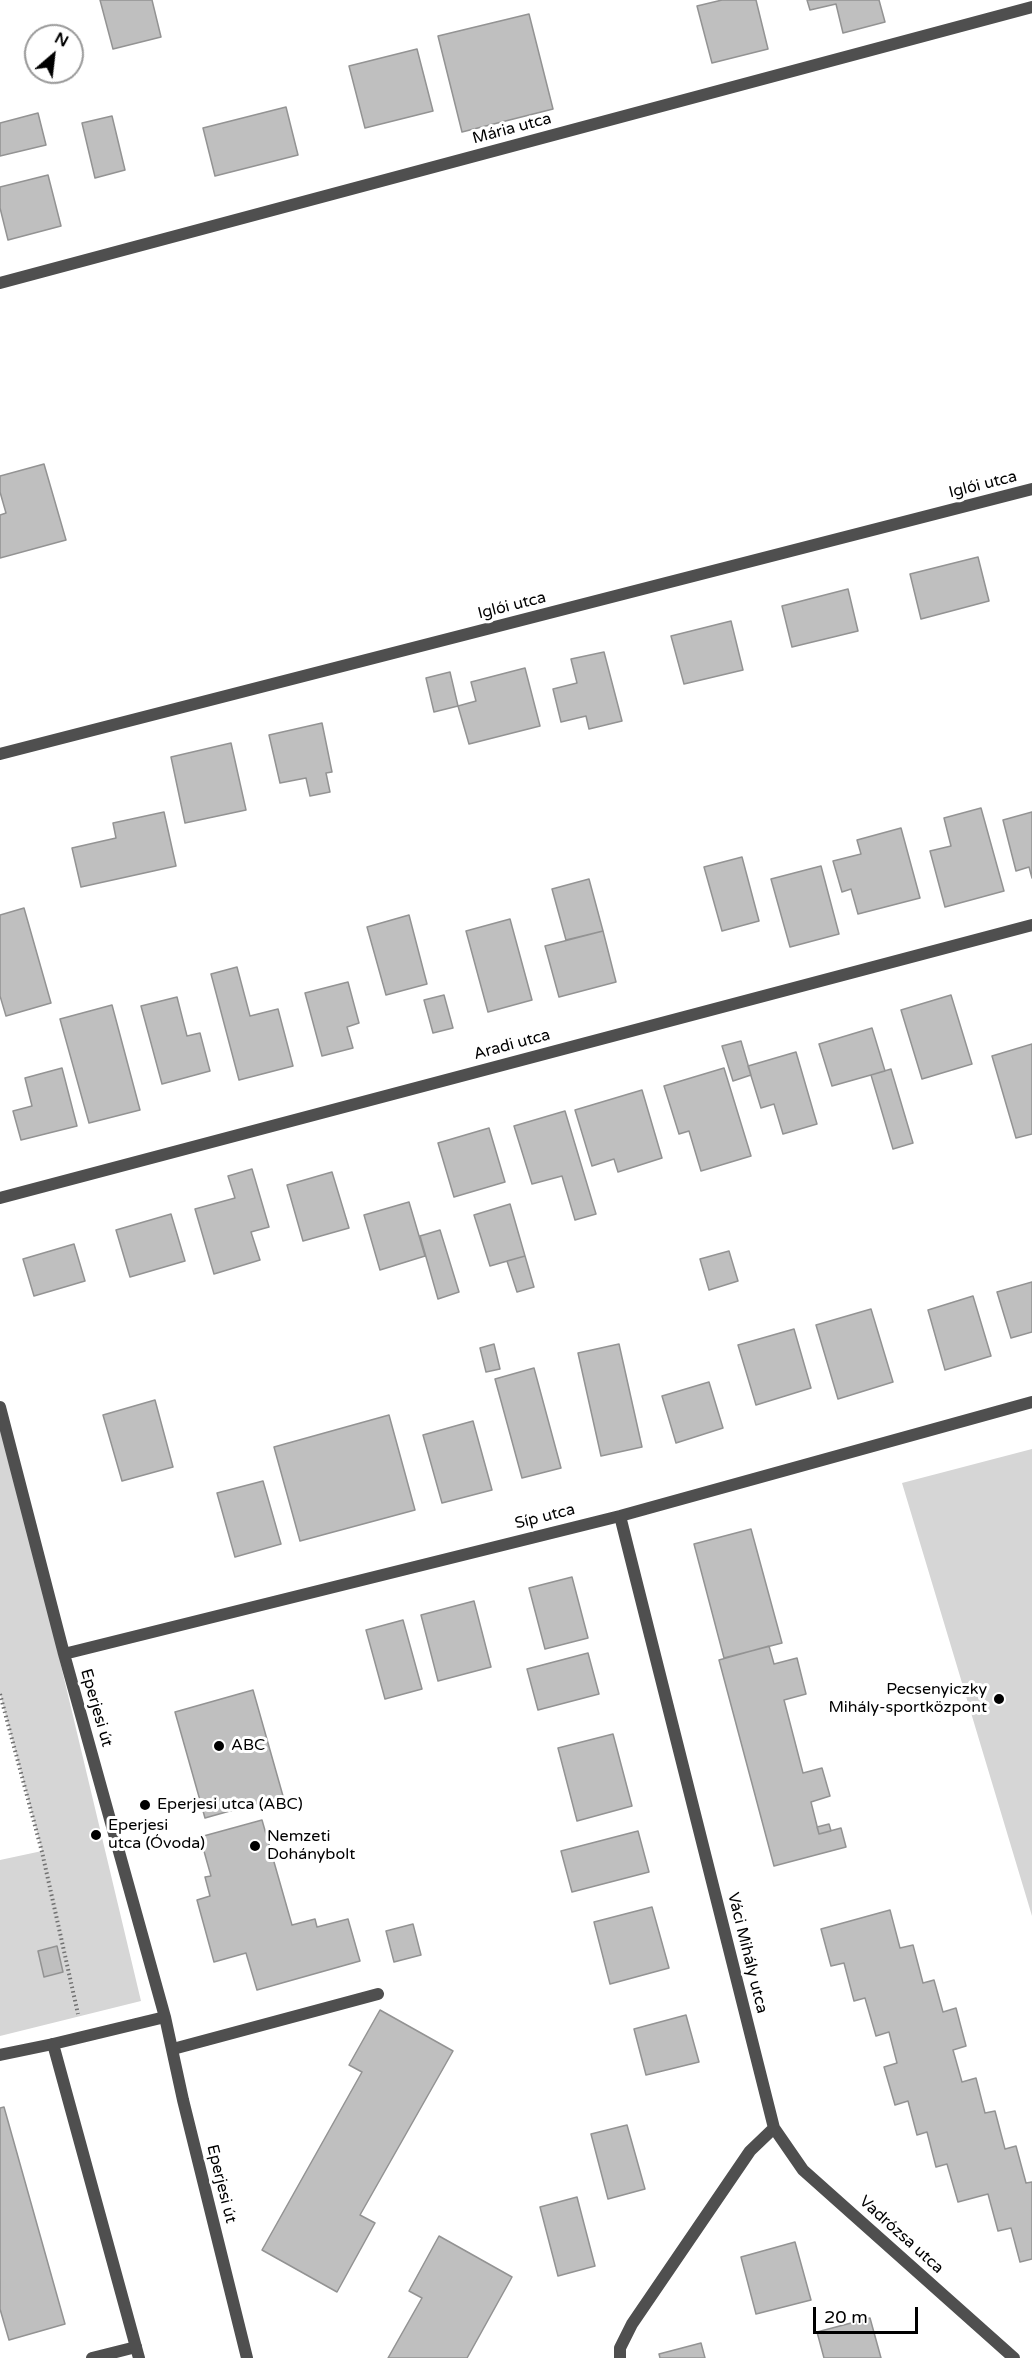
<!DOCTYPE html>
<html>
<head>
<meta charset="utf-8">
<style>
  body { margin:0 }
  #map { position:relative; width:1032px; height:2358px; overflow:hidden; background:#fff; font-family:"Varela Round",sans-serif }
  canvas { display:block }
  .north { position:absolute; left:24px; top:24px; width:60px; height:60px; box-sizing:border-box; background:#fff; border:2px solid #999; border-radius:50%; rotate:28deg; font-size:16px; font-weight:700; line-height:24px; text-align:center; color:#000 }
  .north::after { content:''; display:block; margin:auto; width:21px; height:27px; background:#000; clip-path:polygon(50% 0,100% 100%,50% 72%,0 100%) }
  .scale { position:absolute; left:813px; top:2307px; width:105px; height:27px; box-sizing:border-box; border:3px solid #000; border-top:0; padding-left:8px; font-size:18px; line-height:21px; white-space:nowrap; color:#000; -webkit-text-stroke:4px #fff; paint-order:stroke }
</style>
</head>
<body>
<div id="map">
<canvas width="1032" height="2358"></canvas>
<div class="north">N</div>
<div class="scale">20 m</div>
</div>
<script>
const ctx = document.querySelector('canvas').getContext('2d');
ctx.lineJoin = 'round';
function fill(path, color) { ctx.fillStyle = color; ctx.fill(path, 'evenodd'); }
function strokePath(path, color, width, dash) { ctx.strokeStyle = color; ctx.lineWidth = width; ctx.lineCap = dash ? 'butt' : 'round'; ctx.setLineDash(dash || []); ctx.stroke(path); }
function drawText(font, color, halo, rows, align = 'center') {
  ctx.font = font + ' "Varela Round",sans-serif'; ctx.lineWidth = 6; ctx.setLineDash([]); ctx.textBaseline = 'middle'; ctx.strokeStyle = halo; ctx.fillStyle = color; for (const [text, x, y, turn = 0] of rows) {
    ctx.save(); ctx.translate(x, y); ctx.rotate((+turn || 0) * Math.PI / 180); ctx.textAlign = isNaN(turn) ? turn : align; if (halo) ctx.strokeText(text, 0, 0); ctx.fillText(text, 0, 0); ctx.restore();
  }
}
fill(new Path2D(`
  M 0,1410 L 141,2001 L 0,2036 L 0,1860 L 42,1851 L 0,1694 Z
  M 1032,1449 L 1032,1916 L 902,1483 Z`), '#d6d6d6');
const building = new Path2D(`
  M 100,0 L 152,0 L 161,37 L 113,49 Z
  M 722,0 L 756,0 L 768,49 L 712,63 L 697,6 Z
  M 807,0 L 879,0 L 885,22 L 843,33 L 836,4 L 810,10 Z
  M 529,14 L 553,109 L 462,132 L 438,36 Z
  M 417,49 L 433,111 L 365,128 L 349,66 Z
  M 286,107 L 298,155 L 215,176 L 203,128 Z
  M 38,113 L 46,145 L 0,156 L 0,123 Z
  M 112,116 L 125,170 L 95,178 L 82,123 Z
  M 48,175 L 61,226 L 8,240 L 0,208 L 0,187 Z
  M 44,464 L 66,540 L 0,558 L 0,515 L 6,513 L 0,492 L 0,476 Z
  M 978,557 L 989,601 L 921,619 L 910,574 Z
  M 848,589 L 858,631 L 792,647 L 782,606 Z
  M 731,621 L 743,670 L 684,684 L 671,636 Z
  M 604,652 L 622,721 L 589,729 L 586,716 L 561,722 L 553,689 L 577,683 L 571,659 Z
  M 525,668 L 540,726 L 469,744 L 458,706 L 476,701 L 471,682 Z
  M 450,672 L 458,706 L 434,712 L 426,678 Z
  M 322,723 L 332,772 L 326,773 L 330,792 L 310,796 L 306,778 L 280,783 L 269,735 Z
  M 231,743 L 246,810 L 185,823 L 171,757 Z
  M 981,808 L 1004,891 L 945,907 L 930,851 L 951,846 L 944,818 Z
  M 164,812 L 176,866 L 81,887 L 72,848 L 116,838 L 113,823 Z
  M 1032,812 L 1032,878 L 1029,867 L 1016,871 L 1003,820 Z
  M 901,828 L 920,898 L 858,914 L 851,889 L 842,892 L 833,861 L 861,854 L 857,840 Z
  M 742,857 L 759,921 L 722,931 L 704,867 Z
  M 821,866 L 839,934 L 790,947 L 771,879 Z
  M 589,879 L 603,931 L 566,940 L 552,889 Z
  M 24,908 L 51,1003 L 6,1016 L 0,996 L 0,915 Z
  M 409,915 L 427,984 L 386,995 L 367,927 Z
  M 510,919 L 532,1000 L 488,1012 L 466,931 Z
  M 603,931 L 616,982 L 559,997 L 545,946 Z
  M 237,967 L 250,1016 L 278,1009 L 293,1066 L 239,1080 L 211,974 Z
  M 348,982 L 359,1023 L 347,1027 L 353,1048 L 322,1056 L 305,993 Z
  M 444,995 L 453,1028 L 433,1033 L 424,1000 Z
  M 951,995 L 972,1064 L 922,1079 L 901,1010 Z
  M 177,997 L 187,1036 L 200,1033 L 210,1071 L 162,1084 L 141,1006 Z
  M 112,1005 L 140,1110 L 89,1123 L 60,1019 Z
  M 872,1028 L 885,1071 L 832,1086 L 819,1044 Z
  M 741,1041 L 751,1075 L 733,1081 L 722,1046 Z
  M 1032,1044 L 1032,1134 L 1016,1138 L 992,1056 Z
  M 796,1052 L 817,1124 L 783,1134 L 774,1104 L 761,1108 L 748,1066 Z
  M 62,1068 L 77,1126 L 21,1140 L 13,1111 L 32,1106 L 25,1078 Z
  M 724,1068 L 751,1156 L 701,1171 L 689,1131 L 679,1134 L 664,1086 Z
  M 891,1069 L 913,1143 L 893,1149 L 871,1075 Z
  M 642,1090 L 662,1158 L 618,1172 L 614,1159 L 592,1166 L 575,1110 Z
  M 565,1111 L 596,1214 L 575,1220 L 562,1176 L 532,1184 L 514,1126 Z
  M 489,1128 L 505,1182 L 454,1197 L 438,1143 Z
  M 252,1169 L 269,1227 L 251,1232 L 260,1260 L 214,1274 L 195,1209 L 235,1198 L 228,1176 Z
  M 332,1172 L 349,1228 L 303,1241 L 287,1185 Z
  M 409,1202 L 425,1256 L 380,1270 L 364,1215 Z
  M 510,1204 L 525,1256 L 490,1266 L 474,1215 Z
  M 171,1214 L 185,1261 L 130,1277 L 116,1230 Z
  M 440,1230 L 459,1292 L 438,1299 L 420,1236 Z
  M 74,1244 L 85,1281 L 34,1296 L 23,1259 Z
  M 729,1251 L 738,1281 L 709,1290 L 700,1259 Z
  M 525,1256 L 534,1287 L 517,1292 L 507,1261 Z
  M 1032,1282 L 1032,1332 L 1011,1338 L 997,1292 Z
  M 973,1296 L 991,1356 L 945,1370 L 928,1310 Z
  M 871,1309 L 893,1382 L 838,1399 L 816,1325 Z
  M 794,1329 L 811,1388 L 756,1405 L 738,1345 Z
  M 494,1344 L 500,1369 L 486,1372 L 480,1348 Z
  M 619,1344 L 642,1447 L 601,1456 L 578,1353 Z
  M 534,1368 L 561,1468 L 522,1478 L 495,1379 Z
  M 709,1382 L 723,1428 L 676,1443 L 662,1396 Z
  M 155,1400 L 173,1467 L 122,1481 L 103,1415 Z
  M 389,1415 L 415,1510 L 300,1541 L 274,1447 Z
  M 473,1421 L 492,1490 L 442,1503 L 423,1435 Z
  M 263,1481 L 281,1544 L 235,1557 L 217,1493 Z
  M 751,1529 L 782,1643 L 724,1658 L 694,1544 Z
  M 572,1577 L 588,1638 L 545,1649 L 529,1588 Z
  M 474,1601 L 491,1667 L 438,1681 L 421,1615 Z
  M 403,1620 L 422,1689 L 385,1699 L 366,1630 Z
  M 769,1646 L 774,1664 L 797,1658 L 806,1694 L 784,1700 L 803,1773 L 822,1768 L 830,1796 L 811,1802 L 819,1834 L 841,1828 L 846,1847 L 774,1866 L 719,1660 Z
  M 588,1653 L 599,1694 L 538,1710 L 527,1669 Z
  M 253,1690 L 283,1796 L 205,1818 L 175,1712 Z
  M 613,1734 L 632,1806 L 577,1821 L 558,1748 Z
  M 262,1820 L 292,1925 L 315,1919 L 317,1927 L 348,1919 L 360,1961 L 257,1990 L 246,1953 L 214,1962 L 197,1900 L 210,1896 L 205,1877 L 211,1876 L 200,1837 Z
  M 829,1824 L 831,1831 L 819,1834 L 817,1827 Z
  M 638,1831 L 649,1872 L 572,1892 L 561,1851 Z
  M 652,1907 L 669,1968 L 610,1984 L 594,1922 Z
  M 890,1910 L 900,1948 L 913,1945 L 923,1983 L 934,1980 L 943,2012 L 956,2008 L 966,2046 L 953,2050 L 962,2082 L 976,2078 L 985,2113 L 995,2111 L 1005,2149 L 1016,2146 L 1026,2183 L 1032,2182 L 1032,2259 L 1020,2262 L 1011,2228 L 998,2231 L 988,2194 L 958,2202 L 947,2164 L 936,2167 L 927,2132 L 917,2135 L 908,2101 L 895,2105 L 884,2067 L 897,2063 L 889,2032 L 876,2036 L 865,1998 L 854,2001 L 844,1963 L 831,1966 L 821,1929 Z
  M 413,1924 L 421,1955 L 394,1962 L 386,1931 Z
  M 57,1946 L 63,1972 L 44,1977 L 38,1951 Z
  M 380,2010 L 453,2051 L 360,2215 L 375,2223 L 337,2292 L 262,2250 L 362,2072 L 349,2065 Z
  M 686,2015 L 699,2062 L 646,2075 L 634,2029 Z
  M 4,2107 L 65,2324 L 9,2340 L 0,2309 L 0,2108 Z
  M 627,2125 L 645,2189 L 608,2199 L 591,2134 Z
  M 577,2197 L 595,2266 L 558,2276 L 540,2207 Z
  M 439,2236 L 512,2277 L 467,2358 L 388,2358 L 422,2298 L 409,2291 Z
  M 795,2242 L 811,2300 L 756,2314 L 741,2257 Z
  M 870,2318 L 881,2358 L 824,2358 L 817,2332 Z
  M 701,2343 L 705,2358 L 660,2358 L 659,2354 Z`);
fill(building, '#bfbfbf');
strokePath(building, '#939393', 1.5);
strokePath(new Path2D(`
  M 0,1694 L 42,1852 L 78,2014`), '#717171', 4, [1.5, 3]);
strokePath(new Path2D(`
  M 173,2049 L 378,1994
  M 0,2055 L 53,2044
  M 92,2358 L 136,2347`), '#4f4f4f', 12);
strokePath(new Path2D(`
  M 0,283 L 1032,7
  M 0,754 L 1032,489
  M 0,1198 L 1032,925
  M 0,1407 L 64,1654 L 165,2017 L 183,2100 L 247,2358
  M 64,1654 L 620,1516 L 1032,1402
  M 774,2128 L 803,2170 L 1014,2358
  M 139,2358 L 53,2044 L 165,2017
  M 620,2358 L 620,2348 L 632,2324 L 750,2151 L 774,2128 L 620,1516`), '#4f4f4f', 12);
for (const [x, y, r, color] of [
  [999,1699,6,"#000"],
  [219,1746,6,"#000"],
  [145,1805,6,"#000"],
  [96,1835,6,"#000"],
  [255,1846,6,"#000"]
]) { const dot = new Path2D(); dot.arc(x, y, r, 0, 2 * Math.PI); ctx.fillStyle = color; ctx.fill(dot); strokePath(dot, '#fff', 2); }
drawText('16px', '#000', '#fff', [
  ["Mária utca",512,129,-15],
  ["Iglói utca",983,485,-14],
  ["Iglói utca",512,606,-14],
  ["Aradi utca",512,1045,-15],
  ["Síp utca",545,1517,-14],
  ["Eperjesi út",96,1708,74],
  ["Váci Mihály utca",747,1953,76],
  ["Eperjesi út",221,2184,76],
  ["Vadrózsa utca",901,2235,42]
]);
drawText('16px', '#000', '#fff', [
  ["Pecsenyiczky",987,1690,"right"],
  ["Mihály-sportközpont",987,1708,"right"],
  ["ABC",231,1746],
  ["Eperjesi utca (ABC)",157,1805],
  ["Eperjesi",108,1826],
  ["utca (Óvoda)",108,1844],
  ["Nemzeti",267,1837],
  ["Dohánybolt",267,1855]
], 'left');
</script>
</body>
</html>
